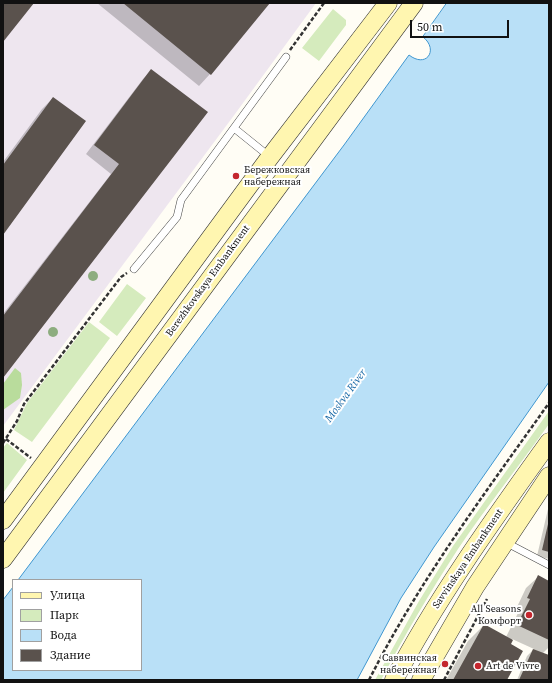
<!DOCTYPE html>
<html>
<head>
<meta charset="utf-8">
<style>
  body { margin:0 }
  #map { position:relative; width:552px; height:683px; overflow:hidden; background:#fffdf5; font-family:"Source Serif 4",serif }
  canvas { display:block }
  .frame { position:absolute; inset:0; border:4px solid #111; pointer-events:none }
  .legend { position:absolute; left:12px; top:579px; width:130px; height:92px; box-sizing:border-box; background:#fff; border:1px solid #a0a0a0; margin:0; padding:5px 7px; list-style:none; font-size:12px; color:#111 }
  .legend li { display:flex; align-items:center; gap:8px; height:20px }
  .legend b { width:20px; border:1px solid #a0a0a0 }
  .scale { position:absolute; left:410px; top:20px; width:99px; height:18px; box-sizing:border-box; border:2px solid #111; border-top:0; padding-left:5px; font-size:12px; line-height:14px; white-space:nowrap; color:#111; -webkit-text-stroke:3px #fff; paint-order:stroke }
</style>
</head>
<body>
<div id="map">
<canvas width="552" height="683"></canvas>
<div class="frame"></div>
<ul class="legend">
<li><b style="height:5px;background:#fff6b0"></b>Улица</li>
<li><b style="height:11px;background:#d5ebbd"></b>Парк</li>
<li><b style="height:11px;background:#b9e0f7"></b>Вода</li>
<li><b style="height:11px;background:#5a524d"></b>Здание</li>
</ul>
<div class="scale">50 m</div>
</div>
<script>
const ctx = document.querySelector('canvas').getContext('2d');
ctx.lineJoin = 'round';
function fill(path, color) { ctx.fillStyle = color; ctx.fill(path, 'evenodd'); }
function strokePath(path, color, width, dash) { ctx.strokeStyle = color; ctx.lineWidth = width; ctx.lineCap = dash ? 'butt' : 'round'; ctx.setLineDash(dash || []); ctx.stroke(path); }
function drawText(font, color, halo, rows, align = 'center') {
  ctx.font = font + ' "Source Serif 4",serif'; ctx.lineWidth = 4; ctx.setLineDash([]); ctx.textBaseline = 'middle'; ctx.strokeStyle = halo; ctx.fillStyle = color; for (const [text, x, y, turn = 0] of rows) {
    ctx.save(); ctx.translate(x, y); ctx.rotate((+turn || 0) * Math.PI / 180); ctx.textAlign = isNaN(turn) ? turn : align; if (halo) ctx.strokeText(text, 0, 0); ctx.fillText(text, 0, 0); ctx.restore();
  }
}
fill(new Path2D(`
  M 3,3 L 316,3 L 235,114 L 3,426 Z`), '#eee6ef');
fill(new Path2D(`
  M 333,9 L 346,20 L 346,25 L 319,61 L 302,48 Z
  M 127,284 L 146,298 L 117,336 L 99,322 Z
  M 89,322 L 110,338 L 32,442 L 14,430 L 27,403 Z
  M 549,411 L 549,424 C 519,466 487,506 458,549 C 430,592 405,635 381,680 L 375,680 L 419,601 L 453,546 Z
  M 7,443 L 27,460 L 3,493 L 3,448 Z`), '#d5ebbd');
fill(new Path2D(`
  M 15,368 L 21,373 L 22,385 L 20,398 L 3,410 L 3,384 Z`), '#b9dc9c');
const water = new Path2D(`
  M 447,3 L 549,3 L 549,382 L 434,547 L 401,598 L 357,680 L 3,680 L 3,600 L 13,587 L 13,670 L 141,670 L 141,580 L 18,580 L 344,145 L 409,55 C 427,69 439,49 423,37 Z`);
fill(water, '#b9e0f7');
strokePath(water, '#3f96cf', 1);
fill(new Path2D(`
  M 97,3 L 268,3 L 210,74 L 199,86 Z
  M 151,71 L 206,113 L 3,377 L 3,314 L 111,174 L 86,154 L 143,79 Z
  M 53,98 L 3,234 L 3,162 L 42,109 Z
  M 548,509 L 549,509 L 549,559 L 537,556 Z
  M 538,577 L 549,582 L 549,647 L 542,654 L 549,657 L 549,680 L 517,680 L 527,656 L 534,649 L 512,639 L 510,644 L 506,680 L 446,680 L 468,641 L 484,625 L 506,637 L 519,611 L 516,609 L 526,588 Z`), '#0003');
fill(new Path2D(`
  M 3,3 L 34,3 L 3,42 Z
  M 123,3 L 270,3 L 211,75 Z
  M 151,69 L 208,112 L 3,378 L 3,316 L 119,164 L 94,145 Z
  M 53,97 L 86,121 L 3,235 L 3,165 Z
  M 548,524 L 549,524 L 549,552 L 542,550 Z
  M 538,575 L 549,581 L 549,640 L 517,625 L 530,599 L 527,598 Z
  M 484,624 L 513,640 L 511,644 L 523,651 L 507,680 L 453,680 Z
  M 533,649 L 549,655 L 549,680 L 519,680 Z`), '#5a524d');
const lane = new Path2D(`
  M 234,128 L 270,157
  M 134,269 L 177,217 L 181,200 L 286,57
  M 505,542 L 549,565`);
const secondary = new Path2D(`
  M 3,520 L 270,157 L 388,3
  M 3,559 L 414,3
  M 394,680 C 438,596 494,519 549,442
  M 421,680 L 475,587 L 549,476`);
strokePath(lane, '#444', 8);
strokePath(secondary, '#333', 19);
strokePath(new Path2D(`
  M 290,50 L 324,3
  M 6,439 L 31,458
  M 3,443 L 17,421 L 24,404 L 121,277 L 127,273
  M 369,680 C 419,581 485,493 549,403
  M 444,680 L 487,599`), '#333', 2.5, [4, 2]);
strokePath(lane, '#fff', 7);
strokePath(secondary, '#fff6b0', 18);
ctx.fillStyle = '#8dad7f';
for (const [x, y] of [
  [93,276],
  [53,332]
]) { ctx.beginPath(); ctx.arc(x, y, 5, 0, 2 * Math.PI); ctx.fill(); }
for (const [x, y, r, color] of [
  [236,176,4,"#c4262e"],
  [529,615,4,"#c4262e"],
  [445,664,4,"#c4262e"],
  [478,666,4,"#c4262e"]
]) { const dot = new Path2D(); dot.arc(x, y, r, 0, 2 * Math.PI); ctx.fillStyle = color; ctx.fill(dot); strokePath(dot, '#fff', 1.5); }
drawText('10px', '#111', '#fff', [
  ["Бережковская",244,170],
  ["набережная",244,182],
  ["All Seasons",521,609,"right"],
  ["Комфорт",521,621,"right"],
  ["Саввинская",437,658,"right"],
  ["набережная",437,670,"right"],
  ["Art de Vivre",486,666]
], 'left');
drawText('10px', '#111', '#fff', [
  ["Berezhkovskaya Embankment",208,281,-54],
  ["Savvinskaya Embankment",468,559,-56]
]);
drawText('italic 11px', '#1768a6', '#fff', [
  ["Moskva River",346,396,-54]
]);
</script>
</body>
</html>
